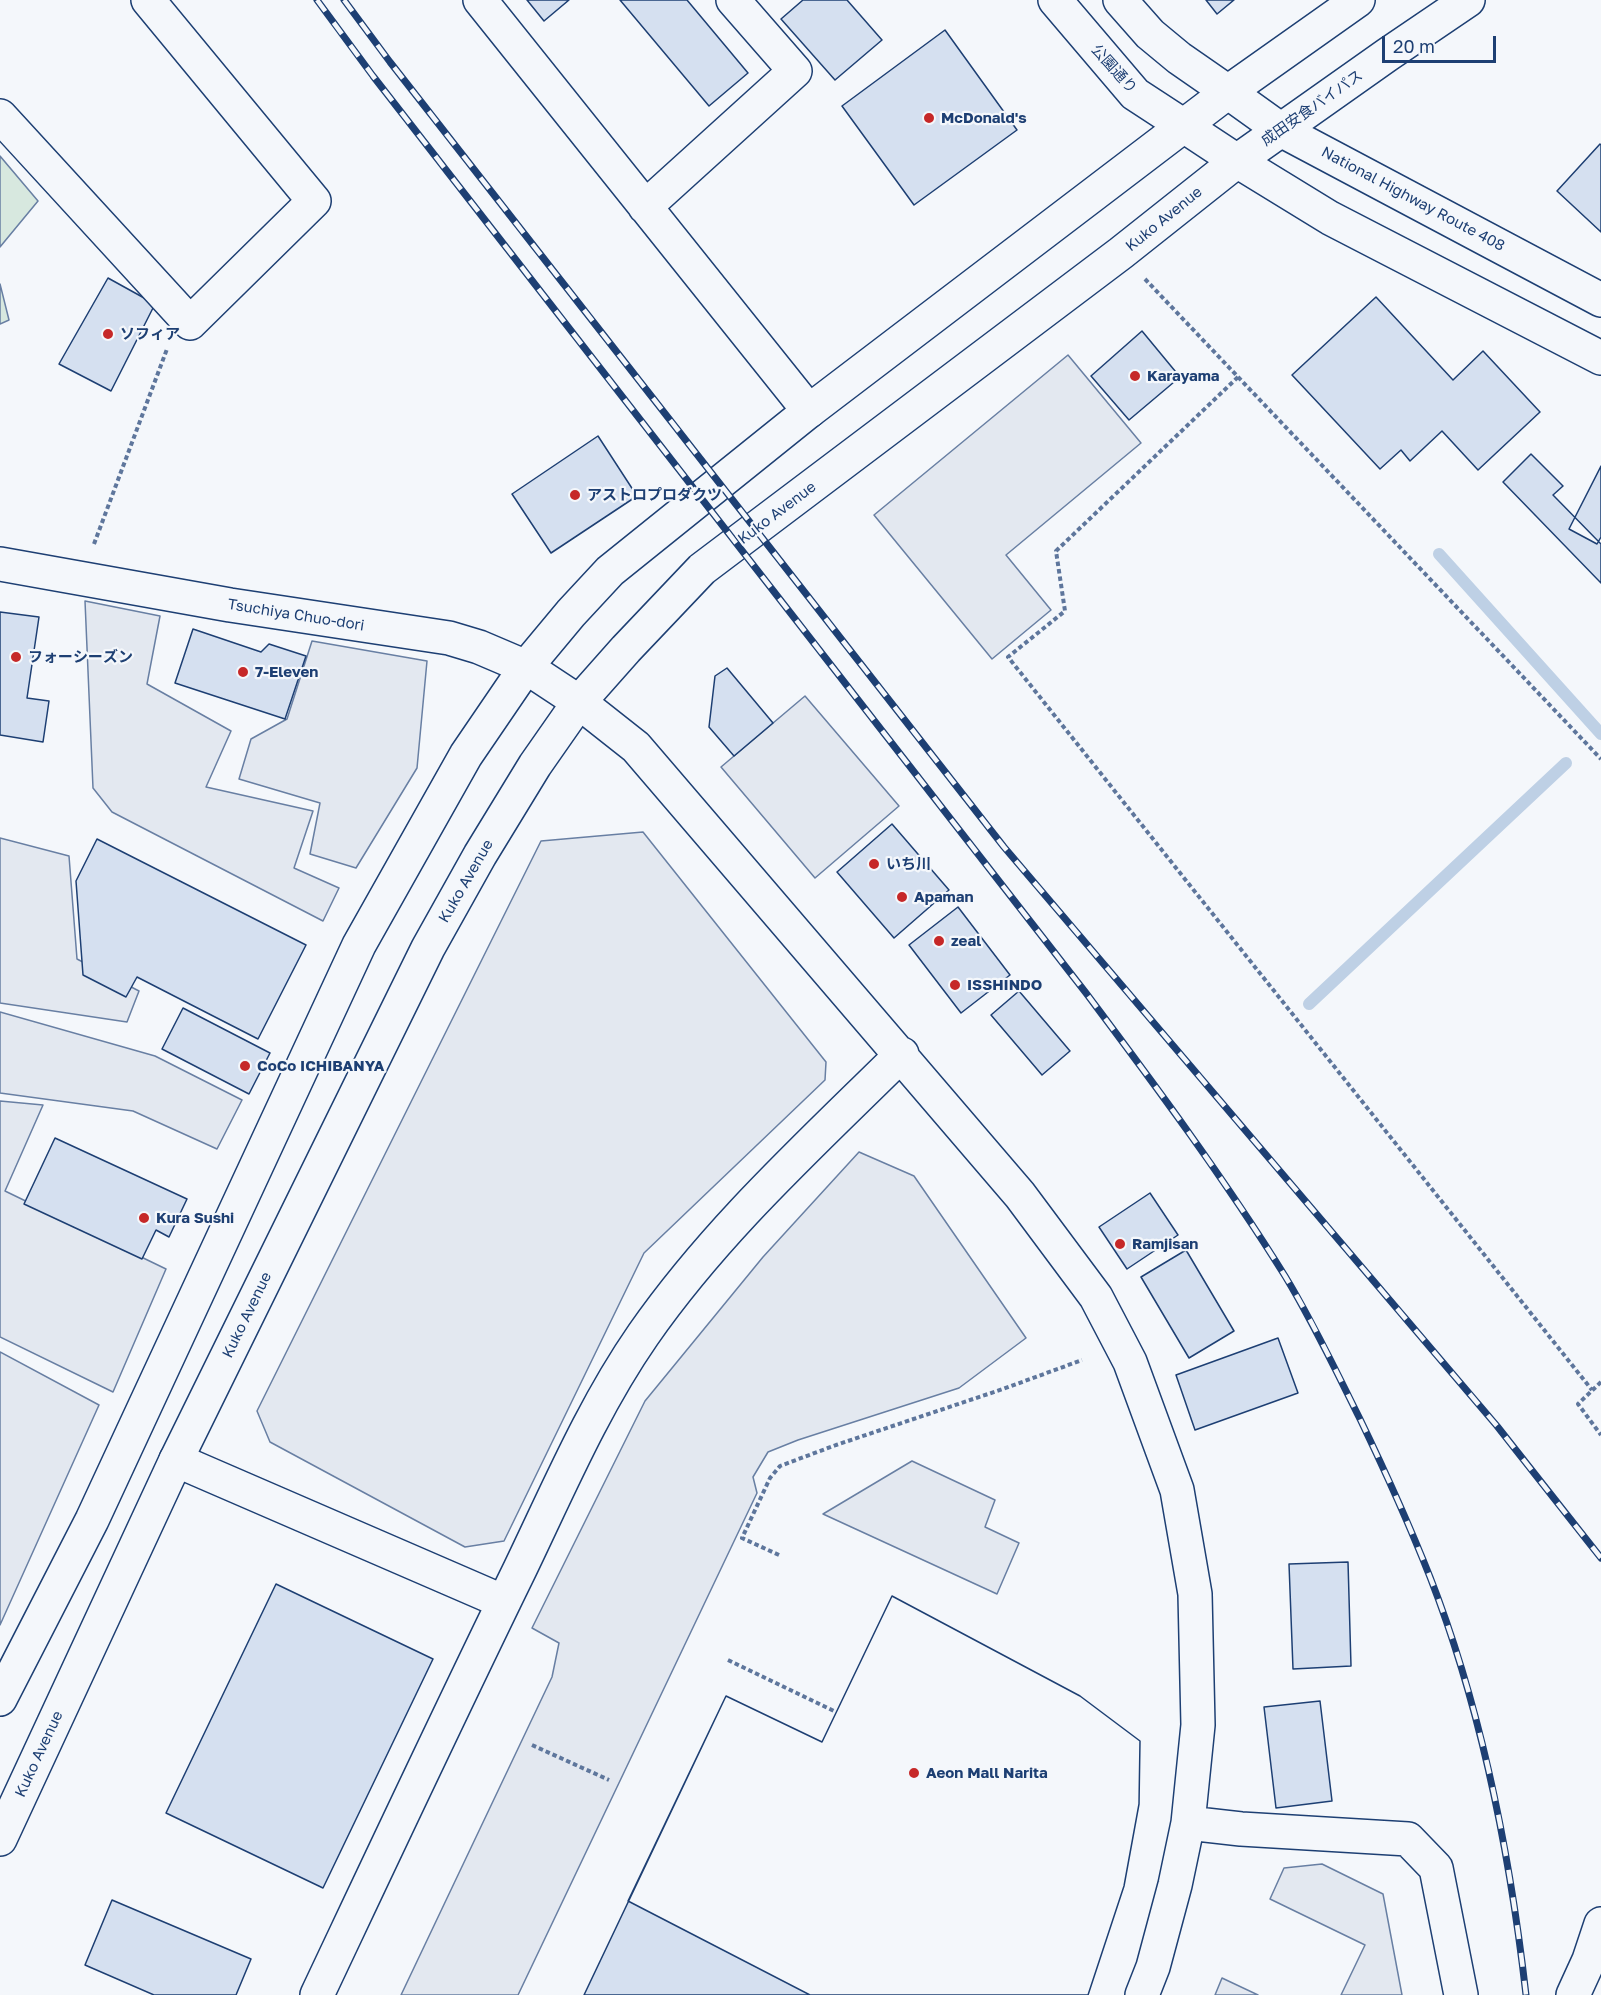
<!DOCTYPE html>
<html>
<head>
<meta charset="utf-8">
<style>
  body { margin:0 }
  #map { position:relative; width:1601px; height:1995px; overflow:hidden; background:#f4f7fb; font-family:"Golos Text",sans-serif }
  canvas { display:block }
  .scale { position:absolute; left:1382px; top:36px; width:114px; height:27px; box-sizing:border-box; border:3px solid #1d3f73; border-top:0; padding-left:8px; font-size:18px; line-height:21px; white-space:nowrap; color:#1d3f73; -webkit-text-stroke:4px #f4f7fb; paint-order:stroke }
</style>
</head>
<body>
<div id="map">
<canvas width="1601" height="1995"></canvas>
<div class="scale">20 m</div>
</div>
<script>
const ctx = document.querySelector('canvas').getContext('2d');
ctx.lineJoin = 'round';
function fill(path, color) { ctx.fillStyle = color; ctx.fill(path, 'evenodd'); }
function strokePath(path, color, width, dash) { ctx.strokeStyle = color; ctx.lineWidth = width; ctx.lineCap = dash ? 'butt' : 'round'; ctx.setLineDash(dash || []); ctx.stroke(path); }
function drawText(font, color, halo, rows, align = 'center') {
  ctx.font = font + ' "Golos Text","Noto Sans JP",sans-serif'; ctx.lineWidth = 4.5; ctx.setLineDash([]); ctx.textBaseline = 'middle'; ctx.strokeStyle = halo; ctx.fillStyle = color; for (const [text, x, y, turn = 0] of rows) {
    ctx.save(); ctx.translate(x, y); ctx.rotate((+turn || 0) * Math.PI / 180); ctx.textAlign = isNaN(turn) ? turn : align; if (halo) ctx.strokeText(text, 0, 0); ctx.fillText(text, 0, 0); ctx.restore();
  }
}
const green = new Path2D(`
  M 0,156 L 38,201 L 0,247 Z
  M 0,284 L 9,320 L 0,324 Z`);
fill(green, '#d7e8df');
strokePath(green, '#687fa3', 1.5);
const parking = new Path2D(`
  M 1068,355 L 1141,443 L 1006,555 L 1051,610 L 992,659 L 874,515 Z
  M 85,601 L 160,616 L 147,684 L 231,731 L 206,787 L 313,811 L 294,868 L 339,888 L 323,921 L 112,812 L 93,788 Z
  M 312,641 L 427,661 L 417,768 L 356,868 L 310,854 L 320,803 L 239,779 L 251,739 L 287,719 Z
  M 805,696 L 899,806 L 815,878 L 721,767 Z
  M 643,832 L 826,1062 L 825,1080 L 644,1253 L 504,1541 L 465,1547 L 270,1442 L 257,1411 L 541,841 Z
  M 0,838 L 69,856 L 77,959 L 139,991 L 127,1022 L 0,1003 Z
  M 0,1012 L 155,1056 L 242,1100 L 217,1149 L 133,1111 L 0,1093 Z
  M 0,1101 L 43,1105 L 5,1191 L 166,1269 L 113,1392 L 0,1337 Z
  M 859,1152 L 914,1176 L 1026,1338 L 959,1388 L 798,1440 L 768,1452 L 753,1477 L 757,1493 L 518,1995 L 401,1995 L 552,1677 L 559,1643 L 532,1628 L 645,1401 L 763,1257 Z
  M 0,1352 L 99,1405 L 0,1625 Z
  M 912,1461 L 995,1500 L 985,1527 L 1019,1543 L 997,1594 L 823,1514 Z
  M 1322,1864 L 1383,1894 L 1402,1995 L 1341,1995 L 1365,1945 L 1270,1899 L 1284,1868 Z
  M 1222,1978 L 1258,1995 L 1215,1995 Z`);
fill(parking, '#e3e8f0');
strokePath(parking, '#687fa3', 1.5);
strokePath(new Path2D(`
  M 1439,554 L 1601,734
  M 1309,1004 L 1566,763`), '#bed0e5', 12);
const building = new Path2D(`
  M 527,0 L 569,0 L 544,21 Z
  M 620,0 L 687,0 L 748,73 L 709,106 Z
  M 803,0 L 847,0 L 882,40 L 835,80 L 781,19 Z
  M 1206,0 L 1234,0 L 1217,14 Z
  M 945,30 L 1017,130 L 914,205 L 842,106 Z
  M 1600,144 L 1601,145 L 1601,232 L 1557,191 Z
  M 108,278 L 155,304 L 111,391 L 59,364 Z
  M 1376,297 L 1453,380 L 1483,351 L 1540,412 L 1478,470 L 1442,431 L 1410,461 L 1401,450 L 1380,469 L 1292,375 Z
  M 1142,331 L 1180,377 L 1129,420 L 1091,376 Z
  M 598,436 L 637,496 L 551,553 L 512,494 Z
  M 1531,454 L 1563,486 L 1553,495 L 1601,544 L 1601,583 L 1503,482 Z
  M 1601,466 L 1601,537 L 1597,544 L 1569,529 Z
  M 0,612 L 39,617 L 27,698 L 49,701 L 43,742 L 0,735 Z
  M 193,629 L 261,652 L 269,644 L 306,656 L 285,719 L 175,683 Z
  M 727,668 L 773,723 L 734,756 L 709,727 L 715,676 Z
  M 892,824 L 949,890 L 894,938 L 837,872 Z
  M 97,839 L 306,945 L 258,1039 L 137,977 L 126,997 L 83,975 L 76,881 Z
  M 958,907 L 1010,975 L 961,1013 L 909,945 Z
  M 1019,991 L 1070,1051 L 1042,1075 L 991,1015 Z
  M 183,1008 L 270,1053 L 249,1094 L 162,1049 Z
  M 55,1138 L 187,1199 L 169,1237 L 156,1230 L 142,1259 L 24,1204 Z
  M 1150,1193 L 1178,1235 L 1127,1269 L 1099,1227 Z
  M 1186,1250 L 1234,1331 L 1189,1358 L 1141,1277 Z
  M 1278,1338 L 1298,1393 L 1195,1430 L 1176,1375 Z
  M 1348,1562 L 1351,1666 L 1293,1669 L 1289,1564 Z
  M 276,1584 L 433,1659 L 323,1888 L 166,1813 Z
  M 892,1596 L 1080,1696 L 1140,1741 L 1139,1804 L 1124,1886 L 1088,1995 L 584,1995 L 726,1696 L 822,1742 Z
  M 892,1596 L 1080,1696 L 1140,1741 L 1139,1804 L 1124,1886 L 1088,1995 L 810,1995 L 628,1901 L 726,1696 L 822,1742 Z
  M 1320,1701 L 1332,1801 L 1276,1808 L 1264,1707 Z
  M 112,1900 L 251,1959 L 236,1995 L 154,1995 L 85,1965 Z`);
fill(building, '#d5e0f0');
strokePath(building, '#1d3f73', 1.5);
const minor = new Path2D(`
  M 480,0 L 809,411
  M 1055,0 L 1135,94 L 1184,126
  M 1120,0 L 1150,34 L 1179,58 L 1228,92
  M 0,116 L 190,323 L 314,201 L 148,0
  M 645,207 L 795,71 L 733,0
  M 579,702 L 636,747 L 1020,1195 L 1096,1297 L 1130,1362 L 1177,1490 L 1195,1594 L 1198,1725 L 1188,1823 L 1175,1885 L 1153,1967 L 1142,1995
  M 176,1460 L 504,1602
  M 1188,1823 L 1241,1829 L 1408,1839 L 1436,1868 L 1461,1995
  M 317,1995 C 384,1853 451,1710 520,1569 C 558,1490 593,1407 643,1335 C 716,1230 811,1144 902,1054
  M 1573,1995 L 1589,1960 L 1601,1924`);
const major = new Path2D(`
  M 1228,92 L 1358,0
  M 1184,126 L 1237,161 L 1387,55 L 1468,0
  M 0,564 L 230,605 L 449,638 L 479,647 L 526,667 L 579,702`);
const highway = new Path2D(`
  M 0,1699 L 92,1520 L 359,945 L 466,755 L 526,667 L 571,613 L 610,571 L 809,411 L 1228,92 L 1281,130 L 1601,300
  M 0,1839 L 176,1460 L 428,948 L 480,855 L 535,765 L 579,702 L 626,649 L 702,569 L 1121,253 L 1237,161 L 1330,218 L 1601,358`);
strokePath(minor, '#1d3f73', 36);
strokePath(major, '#1d3f73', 36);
strokePath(highway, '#1d3f73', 36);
strokePath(new Path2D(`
  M 1145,279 L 1601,759
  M 1238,377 L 1056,551 L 1065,611 L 1008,657 L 1592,1390
  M 94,544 L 167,349
  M 1601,1382 L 1578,1404 L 1601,1435
  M 779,1555 L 742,1538 L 770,1478 L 780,1466 L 836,1445 L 1003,1389 L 1082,1360
  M 728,1660 L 836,1712
  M 532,1745 L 609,1780`), '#5e769c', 4, [4.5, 3]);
strokePath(minor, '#f4f7fb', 33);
strokePath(major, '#f4f7fb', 33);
strokePath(highway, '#f4f7fb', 33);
const rail = new Path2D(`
  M 317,0 L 373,76 L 1086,993 C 1155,1085 1224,1178 1285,1276 C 1313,1322 1336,1371 1360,1419 C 1385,1471 1409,1524 1430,1577 C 1482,1710 1510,1854 1526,1995
  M 344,0 L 390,62 L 1004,847 L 1497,1426 L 1601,1558`);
strokePath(rail, '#1d3f73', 7);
strokePath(rail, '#f4f7fb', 4.5, [14]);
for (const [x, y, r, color] of [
  [929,118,6,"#c62828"],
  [108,334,6,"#c62828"],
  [1135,376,6,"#c62828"],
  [575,495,6,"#c62828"],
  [16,657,6,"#c62828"],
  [243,672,6,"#c62828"],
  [874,864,6,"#c62828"],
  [902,897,6,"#c62828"],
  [939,941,6,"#c62828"],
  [955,985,6,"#c62828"],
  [245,1066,6,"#c62828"],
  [144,1218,6,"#c62828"],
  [1120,1244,6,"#c62828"],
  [914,1773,6,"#c62828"]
]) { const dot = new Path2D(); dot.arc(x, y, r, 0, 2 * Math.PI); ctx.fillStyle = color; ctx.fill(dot); strokePath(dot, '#f4f7fb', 2); }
drawText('15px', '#1d3f73', '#f4f7fb', [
  ["公園通り",1114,69,48],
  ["成田安食バイパス",1312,108,-35],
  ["National Highway Route 408",1413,199,28],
  ["Kuko Avenue",1164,219,-39],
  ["Kuko Avenue",777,513,-37],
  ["Tsuchiya Chuo-dori",296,615,9],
  ["Kuko Avenue",466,881,-60],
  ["Kuko Avenue",247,1315,-64],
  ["Kuko Avenue",39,1754,-65]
]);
drawText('bold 15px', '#1d3f73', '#f4f7fb', [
  ["McDonald's",941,118],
  ["ソフィア",120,334],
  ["Karayama",1147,376],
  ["アストロプロダクツ",587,495],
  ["フォーシーズン",28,657],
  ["7-Eleven",255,672],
  ["いち川",886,864],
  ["Apaman",914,897],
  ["zeal",951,941],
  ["ISSHINDO",967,985],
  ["CoCo ICHIBANYA",257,1066],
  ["Kura Sushi",156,1218],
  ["Ramjisan",1132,1244],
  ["Aeon Mall Narita",926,1773]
], 'left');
</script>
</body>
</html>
